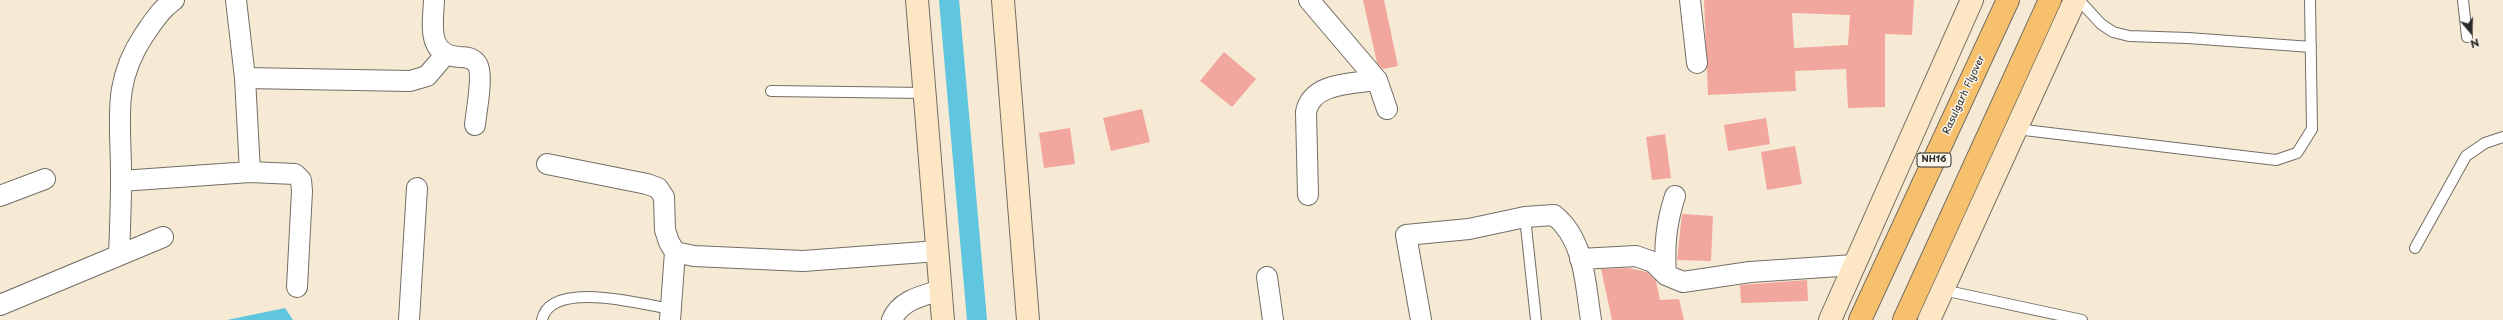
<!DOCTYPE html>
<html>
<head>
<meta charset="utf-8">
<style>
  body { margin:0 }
  #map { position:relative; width:2503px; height:320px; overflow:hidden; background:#f7ead5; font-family:"Playpen Sans",sans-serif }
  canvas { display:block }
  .north { position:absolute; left:2451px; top:12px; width:40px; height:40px; -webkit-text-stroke:3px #fbf7ec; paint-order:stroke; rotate:161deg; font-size:11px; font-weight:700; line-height:16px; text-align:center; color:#2b2b2b }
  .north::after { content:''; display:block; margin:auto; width:14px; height:18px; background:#2b2b2b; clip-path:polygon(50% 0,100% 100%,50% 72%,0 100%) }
</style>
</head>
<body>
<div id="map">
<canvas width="2503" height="320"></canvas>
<div class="north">N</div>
</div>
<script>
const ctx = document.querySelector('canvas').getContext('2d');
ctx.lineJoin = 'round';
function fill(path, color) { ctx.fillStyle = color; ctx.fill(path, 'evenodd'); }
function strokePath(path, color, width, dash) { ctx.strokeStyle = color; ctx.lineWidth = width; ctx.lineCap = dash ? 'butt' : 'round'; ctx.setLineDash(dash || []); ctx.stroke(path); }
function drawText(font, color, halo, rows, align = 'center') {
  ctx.font = font + ' "Playpen Sans",sans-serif'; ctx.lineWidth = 3; ctx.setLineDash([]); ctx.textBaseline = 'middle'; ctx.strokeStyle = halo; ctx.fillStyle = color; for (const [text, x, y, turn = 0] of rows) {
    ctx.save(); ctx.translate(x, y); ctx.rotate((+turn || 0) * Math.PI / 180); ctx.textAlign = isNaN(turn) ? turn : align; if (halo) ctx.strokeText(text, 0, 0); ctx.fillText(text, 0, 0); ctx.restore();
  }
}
fill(new Path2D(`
  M 285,308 L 293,320 L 227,320 Z`), '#60c5de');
strokePath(new Path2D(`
  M 949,0 L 977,320`), '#60c5de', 20);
fill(new Path2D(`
  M 1363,0 L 1384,0 L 1398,66 L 1383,69 L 1377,63 Z
  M 1704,0 L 1914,0 L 1912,35 L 1885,34 L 1885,107 L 1848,108 L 1846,69 L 1795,71 L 1796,91 L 1708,95 ZM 1792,13 L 1850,15 L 1848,45 L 1794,48 Z
  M 1224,52 L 1256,79 L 1232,107 L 1200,81 Z
  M 1142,109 L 1150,142 L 1111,151 L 1103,118 Z
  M 1766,118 L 1770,144 L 1728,151 L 1724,125 Z
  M 1070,128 L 1075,164 L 1044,168 L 1039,133 Z
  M 1665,134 L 1671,178 L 1652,180 L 1646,137 Z
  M 1795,146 L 1802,184 L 1767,190 L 1761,152 Z
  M 1682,214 L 1713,216 L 1711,261 L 1677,260 Z
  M 1629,268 L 1647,272 L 1656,281 L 1660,300 L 1679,299 L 1684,320 L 1612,320 L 1601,269 Z
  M 1807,280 L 1808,301 L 1741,303 L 1740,285 Z`), '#f1a69e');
const lane = new Path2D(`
  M 2079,0 L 2101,24 L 2113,32 L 2129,36 L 2188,38 L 2311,47
  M 2463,0 L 2467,37
  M 771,91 L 924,93
  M 2016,129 L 2276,160 L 2297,153 L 2312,129 L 2310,0
  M 1525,217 L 1536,320
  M 2415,248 L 2466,156 L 2485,143 L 2503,137
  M 1943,290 L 2082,320
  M 542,320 C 550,279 642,304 671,309`);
const street = new Path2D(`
  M 236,0 L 245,78 L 250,172
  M 434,0 C 433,25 426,56 461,57 C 467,57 473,58 477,64 C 484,74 476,112 475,125
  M 1309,0 L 1377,80 L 1387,109
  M 1690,0 L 1697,63
  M 245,78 L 410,81 L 427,76 L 445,55
  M 547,164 L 647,184 L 658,188 L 664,197 L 665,230 L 669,242 L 675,252 L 694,256 L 803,261 L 938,251
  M 121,181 L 250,172 L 295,174 L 301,180 L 302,191 L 297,287
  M 1308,195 L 1306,112 C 1312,82 1353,84 1377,80
  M 0,196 L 45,179
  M 119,255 C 120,230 121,206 121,182 C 122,124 110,86 144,35 C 153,22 161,9 174,0
  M 1580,259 L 1636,256 L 1653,262 L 1666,275 L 1683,282 L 1750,272 L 1854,265
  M 1666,275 C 1664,246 1666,224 1675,196
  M 1267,277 L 1273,320
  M 0,305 L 163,237
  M 409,320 L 417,188
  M 670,320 L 675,252
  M 892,320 C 900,300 922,296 941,290
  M 1421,320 L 1406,235 L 1469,229 L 1525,217 L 1554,215 C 1585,240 1585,283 1591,320`);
const secondary = new Path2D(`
  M 917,0 L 943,320
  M 1003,0 L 1028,320
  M 1830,320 L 1972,0
  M 1929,320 L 2075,0`);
const highway = new Path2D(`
  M 1860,320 L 2008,0
  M 1904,320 L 2050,0`);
strokePath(lane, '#726e66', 12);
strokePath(street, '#726e66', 22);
strokePath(secondary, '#726e66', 24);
strokePath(highway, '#726e66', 24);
strokePath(lane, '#fff', 10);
strokePath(street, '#fff', 20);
strokePath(secondary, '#fce6c4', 22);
strokePath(highway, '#f7c06c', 22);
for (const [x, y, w] of [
  [1934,160,34]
]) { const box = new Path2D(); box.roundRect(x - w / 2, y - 7, w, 14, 3); ctx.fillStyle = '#fbf7ec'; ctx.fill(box); strokePath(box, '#2b2b2b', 1); }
drawText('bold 9px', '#2b2b2b', null, [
  ["NH16",1934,160]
]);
drawText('10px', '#2b2b2b', '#fbf7ec', [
  ["Rasulgarh Flyover",1964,95,-65]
]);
</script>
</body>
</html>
